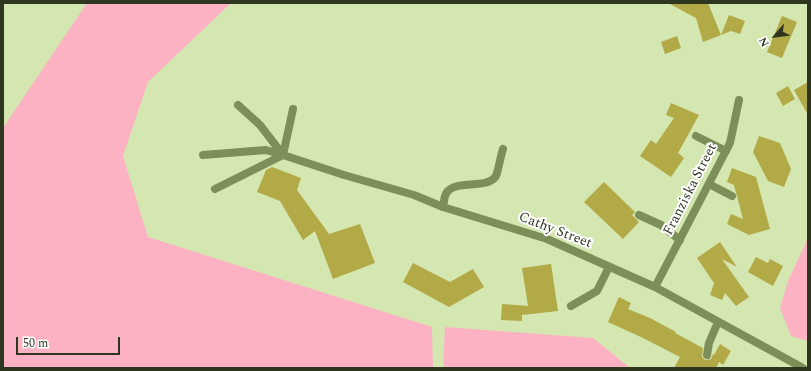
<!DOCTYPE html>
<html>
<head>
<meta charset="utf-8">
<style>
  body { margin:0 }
  #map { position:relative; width:811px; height:371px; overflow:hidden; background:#d4e7b0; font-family:Spectral,serif }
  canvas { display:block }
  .frame { position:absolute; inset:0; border:4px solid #2f3620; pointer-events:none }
  .north { position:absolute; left:755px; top:16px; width:40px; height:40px; -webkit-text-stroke:3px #fff; paint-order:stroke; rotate:242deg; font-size:11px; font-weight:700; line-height:16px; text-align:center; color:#2f3620 }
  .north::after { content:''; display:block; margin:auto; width:14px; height:18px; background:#2f3620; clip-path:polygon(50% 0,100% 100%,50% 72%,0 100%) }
  .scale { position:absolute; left:16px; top:337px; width:104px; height:18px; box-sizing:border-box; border:2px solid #2f3620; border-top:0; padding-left:5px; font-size:12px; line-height:14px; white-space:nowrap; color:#2f3620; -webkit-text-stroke:3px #fff; paint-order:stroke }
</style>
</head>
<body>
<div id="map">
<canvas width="811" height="371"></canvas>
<div class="frame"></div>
<div class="north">N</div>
<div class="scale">50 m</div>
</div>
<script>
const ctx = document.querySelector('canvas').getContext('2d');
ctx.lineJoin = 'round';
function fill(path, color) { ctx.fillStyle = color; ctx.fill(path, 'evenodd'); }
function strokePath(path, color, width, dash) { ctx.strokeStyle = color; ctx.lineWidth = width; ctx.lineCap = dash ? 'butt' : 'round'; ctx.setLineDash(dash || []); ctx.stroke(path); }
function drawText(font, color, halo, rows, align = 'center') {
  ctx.font = font + ' Spectral,serif'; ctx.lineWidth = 4; ctx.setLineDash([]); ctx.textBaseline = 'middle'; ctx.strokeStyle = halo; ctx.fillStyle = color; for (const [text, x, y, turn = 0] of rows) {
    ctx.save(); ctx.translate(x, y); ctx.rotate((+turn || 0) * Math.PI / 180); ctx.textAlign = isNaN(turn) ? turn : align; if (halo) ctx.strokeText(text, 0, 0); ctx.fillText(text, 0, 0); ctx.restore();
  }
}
fill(new Path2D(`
  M 87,3 L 231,3 L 148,82 L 123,156 L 148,237 L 432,327 L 433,367 L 431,368 L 3,368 L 3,128 Z
  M 808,238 L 808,341 L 791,336 L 780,308 L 788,281 Z
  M 445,327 L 593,338 L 630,368 L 450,368 L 443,366 Z`), '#fdb2c4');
fill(new Path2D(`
  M 668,3 L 708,3 L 721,35 L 703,42 L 696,18 Z
  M 729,15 L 745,21 L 740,34 L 731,31 L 721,35 Z
  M 782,16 L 797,22 L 782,58 L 767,52 Z
  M 677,36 L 681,48 L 665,54 L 661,42 Z
  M 808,82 L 808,115 L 794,90 Z
  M 788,86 L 795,99 L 783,106 L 776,93 Z
  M 671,103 L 699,115 L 678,153 L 684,158 L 671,177 L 640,156 L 651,140 L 656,144 L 674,118 L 666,115 Z
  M 759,136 L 780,143 L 791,169 L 784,187 L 768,181 L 753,152 Z
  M 272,167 L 301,178 L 297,190 L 329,234 L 360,224 L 375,263 L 333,279 L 315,231 L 303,240 L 280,201 L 257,192 L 266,170 Z
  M 732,168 L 756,177 L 770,229 L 749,235 L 727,224 L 731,214 L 743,219 L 734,185 L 727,182 Z
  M 604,182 L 635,212 L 632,215 L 639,222 L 623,239 L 584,202 Z
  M 720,242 L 737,267 L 722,259 L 749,297 L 736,306 L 725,293 L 722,300 L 710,295 L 714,283 L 697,258 Z
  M 756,257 L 768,263 L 770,259 L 783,266 L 773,286 L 748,272 Z
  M 413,263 L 450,282 L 473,269 L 484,287 L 449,307 L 403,282 Z
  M 551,264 L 558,311 L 522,315 L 522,321 L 501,320 L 502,304 L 528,306 L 522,268 Z
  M 619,297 L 631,303 L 628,309 L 650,318 L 676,332 L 675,333 L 703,348 L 702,357 L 704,359 L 706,360 L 711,359 L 713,354 L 714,355 L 720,344 L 731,351 L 723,365 L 719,362 L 716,368 L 674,368 L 680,357 L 643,338 L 608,322 Z`), '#b2a947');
strokePath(new Path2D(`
  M 238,105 L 260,125 L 283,155
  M 696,136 L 726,151
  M 203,155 L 266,150 L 283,155
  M 283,155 L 293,109
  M 709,184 L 732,196
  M 215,189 L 283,155
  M 443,207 C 444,202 444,196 447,192 C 457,179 487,190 496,176 C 498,172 501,154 503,149
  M 639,215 L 661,225 L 680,240
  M 571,306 L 597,291 L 609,267
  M 707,355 L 709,343 L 718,322`), '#7d8f58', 8);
strokePath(new Path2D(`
  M 283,155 L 344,175 L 414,195 L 443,207 L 547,239 L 655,287 L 803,368
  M 655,287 L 730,143 L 739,100`), '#7d8f58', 8);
drawText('14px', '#2f3620', '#fff', [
  ["Franziska Street",691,190,-63],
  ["Cathy Street",555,231,21]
]);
</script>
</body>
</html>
